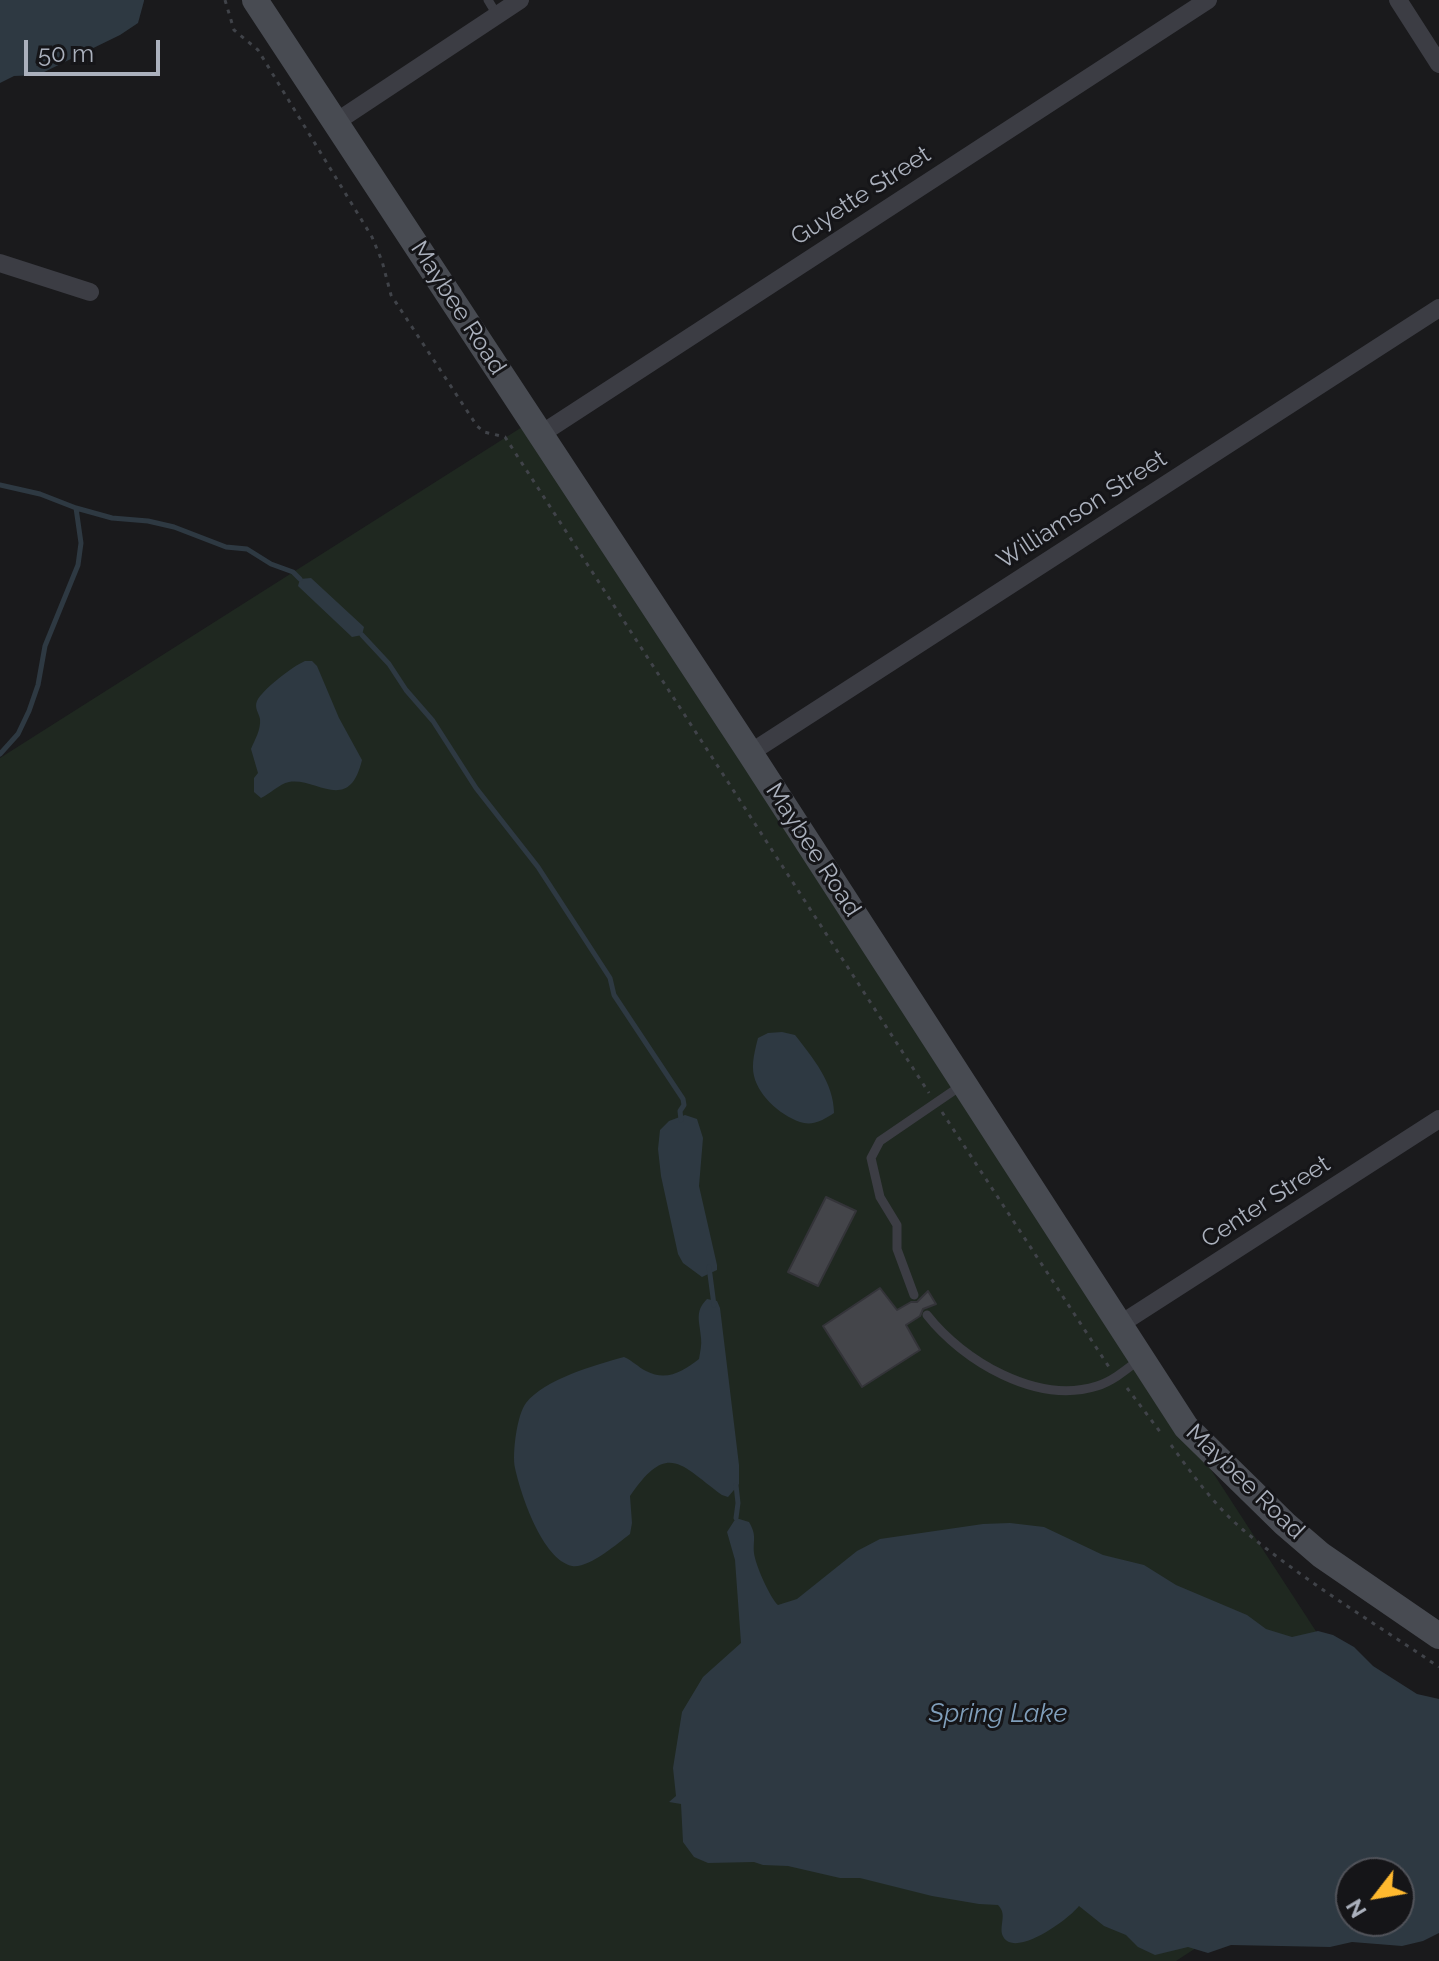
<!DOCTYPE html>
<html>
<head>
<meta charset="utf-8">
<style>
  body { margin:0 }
  #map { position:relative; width:1439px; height:1961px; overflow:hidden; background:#1a1a1c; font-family:Raleway,sans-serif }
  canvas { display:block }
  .north { position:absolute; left:1335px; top:1857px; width:80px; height:80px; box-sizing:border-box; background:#151518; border:2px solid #51535a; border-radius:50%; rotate:239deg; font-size:22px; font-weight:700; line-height:32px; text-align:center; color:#abb1bd }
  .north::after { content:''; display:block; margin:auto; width:28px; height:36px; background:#ffb92f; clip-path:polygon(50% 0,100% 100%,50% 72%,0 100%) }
  .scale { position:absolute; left:24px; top:40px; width:136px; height:36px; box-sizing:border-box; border:4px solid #abb1bd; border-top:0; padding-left:10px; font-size:24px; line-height:28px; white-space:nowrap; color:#abb1bd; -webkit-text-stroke:6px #151518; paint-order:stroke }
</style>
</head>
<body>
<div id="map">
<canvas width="1439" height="1961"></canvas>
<div class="north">N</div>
<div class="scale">50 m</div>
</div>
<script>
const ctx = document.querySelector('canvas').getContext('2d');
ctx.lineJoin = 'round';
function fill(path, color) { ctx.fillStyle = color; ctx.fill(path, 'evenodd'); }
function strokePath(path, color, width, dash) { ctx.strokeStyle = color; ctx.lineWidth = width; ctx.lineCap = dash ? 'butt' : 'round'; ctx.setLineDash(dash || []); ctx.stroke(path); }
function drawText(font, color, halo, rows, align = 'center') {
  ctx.font = font + ' Raleway,sans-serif'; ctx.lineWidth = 6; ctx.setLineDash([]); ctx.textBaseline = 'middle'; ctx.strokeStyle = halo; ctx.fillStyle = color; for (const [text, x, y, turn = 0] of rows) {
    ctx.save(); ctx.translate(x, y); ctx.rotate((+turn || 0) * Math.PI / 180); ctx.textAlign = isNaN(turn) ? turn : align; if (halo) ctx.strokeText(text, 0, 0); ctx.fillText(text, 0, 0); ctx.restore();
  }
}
fill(new Path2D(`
  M 530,422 L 1425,1799 L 1176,1961 L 0,1961 L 0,758 Z`), '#1f2820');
fill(new Path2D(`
  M 0,0 L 144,0 L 144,1 L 138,23 L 120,35 L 38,75 L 14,76 L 0,83 Z
  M 311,578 L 364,627 L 362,635 L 352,637 L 298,586 L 300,579 Z
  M 305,661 L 312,661 L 317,666 L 339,718 L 362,760 C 349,815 316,777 289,782 C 279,784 270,794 261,798 L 254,792 L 254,778 L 258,773 L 251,749 C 255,739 261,730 260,719 C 259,713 254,708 257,701 C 262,690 293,666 305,661 Z
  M 782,1032 L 795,1035 C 813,1058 834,1083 834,1113 C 825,1119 815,1125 804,1123 C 783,1118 759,1097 754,1076 C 751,1064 755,1050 758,1038 L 768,1033 Z
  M 685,1115 L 697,1119 L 703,1138 L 699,1186 L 717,1265 L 717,1270 L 702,1277 L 683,1263 L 678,1254 L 661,1176 L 658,1149 L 660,1130 L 669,1121 Z
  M 707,1299 L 717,1301 L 720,1308 L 739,1465 L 739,1484 L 728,1497 L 722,1495 C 681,1465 668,1440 630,1496 L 632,1523 L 630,1534 C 617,1544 588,1569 572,1566 C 542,1559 521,1495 515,1468 C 512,1454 517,1414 526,1403 C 545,1379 595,1365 624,1357 C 633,1361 638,1367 646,1371 C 667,1382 683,1371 699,1359 C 700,1352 702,1345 701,1338 C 700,1322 694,1312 707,1299 Z
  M 736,1518 L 749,1522 C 757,1536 753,1539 754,1553 C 755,1564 770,1598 778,1605 L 797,1599 L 857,1551 L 880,1539 L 983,1524 L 1010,1523 L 1044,1527 L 1103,1555 L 1144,1565 L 1176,1585 L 1247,1615 L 1266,1629 L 1292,1637 L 1318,1631 L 1333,1635 L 1354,1647 L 1373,1666 L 1417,1694 L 1439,1699 L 1439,1933 L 1423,1941 L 1402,1946 L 1352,1942 L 1330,1947 L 1231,1945 L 1208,1953 L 1188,1947 L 1155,1955 L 1138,1947 L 1126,1935 L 1104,1926 L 1079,1906 C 1067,1921 1011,1961 1002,1934 C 1000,1923 1007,1914 998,1905 L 979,1904 L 932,1896 L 860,1878 L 840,1878 L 788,1866 L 763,1865 L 754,1862 L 708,1863 L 694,1857 L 683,1842 L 681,1804 L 669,1802 L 676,1796 L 673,1768 L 682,1712 L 703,1677 L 741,1643 L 735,1560 L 727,1532 ZM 1351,1873 L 1399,1873 L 1399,1921 L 1351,1921 Z`), '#2e3942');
strokePath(new Path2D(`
  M 0,485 L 40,494 L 76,508 L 112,518 L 148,521 L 174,527 L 226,547 L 247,549 L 271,564 L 293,572 L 300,579
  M 362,635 L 389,664 L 406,690 L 433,721 L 476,788 L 538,867 L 610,978 L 614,995 L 683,1099 L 684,1105 L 680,1111 L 681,1120
  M 0,754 L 18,734 L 29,711 L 38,685 L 45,646 L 78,565 L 81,543 L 76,508
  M 709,1267 L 714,1305
  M 736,1485 L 738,1503 L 736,1518`), '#2e3942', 5);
const building = new Path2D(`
  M 826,1197 L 856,1211 L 818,1286 L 788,1272 Z
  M 880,1288 L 897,1310 L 911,1302 L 917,1302 L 928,1291 L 936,1304 L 923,1309 L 920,1316 L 906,1325 L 920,1350 L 862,1387 L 823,1326 Z`);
fill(building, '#44454a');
strokePath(building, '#343439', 2);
strokePath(new Path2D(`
  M 225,0 L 234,30 L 258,50 L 372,237 L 382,261 L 391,295 L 477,426 L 484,432 L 505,437 L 929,1093
  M 942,1112 L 1109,1367
  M 1127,1388 L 1161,1433
  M 1171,1445 C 1192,1474 1215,1506 1242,1529 C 1304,1581 1373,1622 1439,1667`), '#404349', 3, [4, 6]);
strokePath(new Path2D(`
  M 488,0 L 497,15
  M 914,1295 L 897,1249 L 897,1225 L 880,1197 L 871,1158 L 880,1141 L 962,1085
  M 927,1315 C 963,1361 1037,1405 1097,1386 C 1113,1381 1127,1369 1140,1359`), '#3c3d44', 9);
strokePath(new Path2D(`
  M 1398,0 L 1439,64
  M 336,122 L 520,0
  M 0,263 L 90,292
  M 541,434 L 1208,0
  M 750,753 L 1439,308
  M 1119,1325 L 1439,1119`), '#3c3d44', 18);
strokePath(new Path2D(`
  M 255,0 L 750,753 L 1186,1427 L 1285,1524 L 1321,1555 L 1439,1636`), '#484b52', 26);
drawText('24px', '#abb1bd', '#151518', [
  ["Guyette Street",861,196,-33],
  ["Maybee Road",458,308,57],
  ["Williamson Street",1082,510,-33],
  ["Maybee Road",813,850,57],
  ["Center Street",1266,1202,-33],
  ["Maybee Road",1245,1482,44]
]);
drawText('italic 26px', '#809fbb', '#151518', [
  ["Spring Lake",998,1714]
]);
</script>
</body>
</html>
